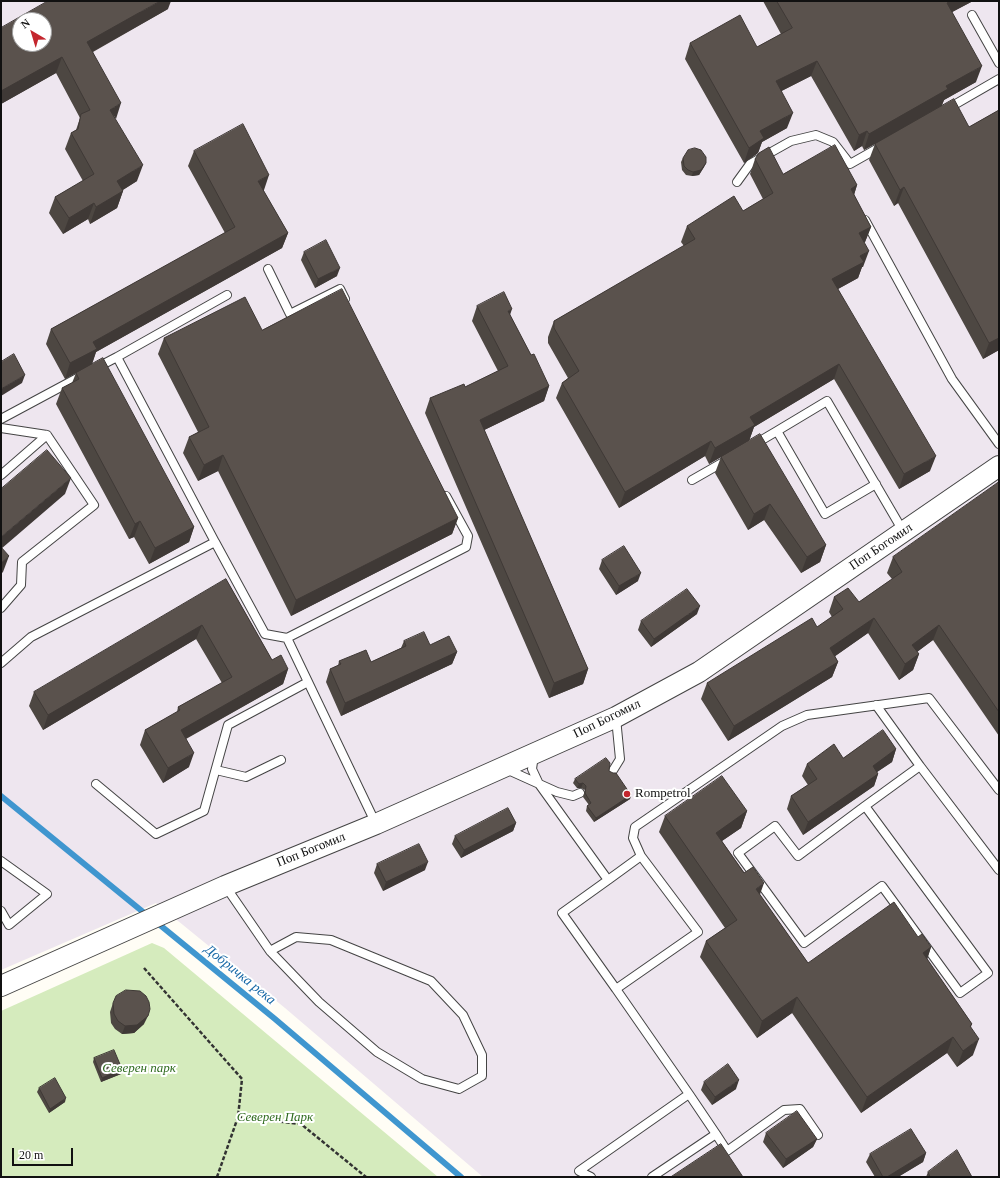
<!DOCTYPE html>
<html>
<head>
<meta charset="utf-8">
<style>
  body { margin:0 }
  #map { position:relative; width:1000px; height:1178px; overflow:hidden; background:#fffdf5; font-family:"Times New Roman",serif }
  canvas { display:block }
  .frame { position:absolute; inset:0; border:2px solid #111; pointer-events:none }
  .north { position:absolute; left:12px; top:12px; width:40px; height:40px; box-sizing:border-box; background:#fff; border:1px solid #a0a0a0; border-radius:50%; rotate:322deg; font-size:11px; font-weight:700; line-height:16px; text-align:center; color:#111 }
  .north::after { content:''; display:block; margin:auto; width:14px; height:18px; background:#c4262e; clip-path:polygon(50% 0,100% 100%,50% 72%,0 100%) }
  .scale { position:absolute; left:12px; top:1148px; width:61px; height:18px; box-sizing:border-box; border:2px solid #111; border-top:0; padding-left:5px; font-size:12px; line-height:14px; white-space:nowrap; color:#111; -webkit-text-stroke:3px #fff; paint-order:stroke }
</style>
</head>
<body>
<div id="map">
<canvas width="1000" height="1178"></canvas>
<div class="frame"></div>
<div class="north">N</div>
<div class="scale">20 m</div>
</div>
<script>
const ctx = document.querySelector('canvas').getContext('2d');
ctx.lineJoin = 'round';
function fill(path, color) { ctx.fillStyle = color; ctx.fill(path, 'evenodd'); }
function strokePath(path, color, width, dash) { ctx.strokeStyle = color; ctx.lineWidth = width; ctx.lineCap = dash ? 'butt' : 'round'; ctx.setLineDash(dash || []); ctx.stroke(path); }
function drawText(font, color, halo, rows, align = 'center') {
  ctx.font = font + ' "Times New Roman",serif'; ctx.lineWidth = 4; ctx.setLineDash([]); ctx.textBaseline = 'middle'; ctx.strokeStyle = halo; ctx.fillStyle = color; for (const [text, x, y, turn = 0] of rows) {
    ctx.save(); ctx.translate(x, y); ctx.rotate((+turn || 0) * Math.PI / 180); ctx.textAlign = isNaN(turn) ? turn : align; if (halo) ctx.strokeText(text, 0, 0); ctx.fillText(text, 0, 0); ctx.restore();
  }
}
fill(new Path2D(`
  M 1,1 L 999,1 L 999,1177 L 483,1177 L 285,1008 L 156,903 L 1,970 ZM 20,20 L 44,20 L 44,44 L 20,44 Z`), '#eee6ef');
fill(new Path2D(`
  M 152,943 L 164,948 L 438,1177 L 1,1177 L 1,1011 Z`), '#d5ebbd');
strokePath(new Path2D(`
  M 1,796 L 148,916
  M 155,921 L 275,1019 L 461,1177`), '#3f96cf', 6);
const service = new Path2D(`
  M 972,15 L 999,63
  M 947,109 L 999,79
  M 737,182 L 750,164 L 791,141 L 816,135 L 833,142 L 850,164 L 880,147
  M 865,220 L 952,379 L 999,444
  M 268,269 L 290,314 L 340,289 L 345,299
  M 96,368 L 117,357
  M 1,419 L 83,375
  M 1,428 L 47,435
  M 777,431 L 827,401 L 903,531
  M 755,444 L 777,431 L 825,514 L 876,484
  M 1,475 L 47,435 L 94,505 L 22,562 L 21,585 L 1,608
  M 692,480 L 727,460
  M 215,542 L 117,357 L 227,295
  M 1,663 L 31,637 L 215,542 L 265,634 L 287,638
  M 876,705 L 920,766
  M 534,755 L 532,769 L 539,784 L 608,880 L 641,856 L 698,932 L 616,989 L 689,1094 L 579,1171 L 591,1177
  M 506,769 L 557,792 L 573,796 L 580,793
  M 216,770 L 246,777 L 281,760
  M 612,772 L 620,759 L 616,718
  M 96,784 L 156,834 L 204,811 L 228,725 L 308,682
  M 865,806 L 798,856 L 775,826 L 738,853 L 804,943 L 882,886 L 960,993 L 988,973 L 865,806 L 920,766 L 999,870
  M 376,824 L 287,638 L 466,547 L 468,536 L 446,496
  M 641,856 L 633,838 L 635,827 L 782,726 L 807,715 L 929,698 L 999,790
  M 1,861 L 47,894 L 9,925 L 1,911
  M 608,880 L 562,913 L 616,989
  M 226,887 L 270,951 L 319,1002 L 377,1052 L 422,1079 L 459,1089 L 482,1076 L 482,1055 L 463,1015 L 431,981 L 331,940 L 296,937 L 270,951
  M 689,1094 L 716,1134
  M 652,1177 L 716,1134 L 727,1151 L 784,1110 L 800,1109 L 818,1135`);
const tertiary = new Path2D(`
  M 1,986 L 225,886 L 376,824 L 616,717 L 699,672 L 999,466`);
strokePath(service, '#444', 10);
strokePath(tertiary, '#444', 22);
strokePath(new Path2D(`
  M 144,968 L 242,1079 L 238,1117 L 217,1177
  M 238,1117 L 301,1124 L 366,1177`), '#333', 2.5, [4, 2]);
strokePath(service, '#fff', 8);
strokePath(tertiary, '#fff', 20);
fill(new Path2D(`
  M 763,1 L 973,1 L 952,12 L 976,82 L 944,100 L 942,105 L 969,127 L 999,110 L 999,350 L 983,359 L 898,203 L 894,206 L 869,160 L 875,144 L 864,150 L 862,146 L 854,151 L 811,76 L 781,91 L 787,128 L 762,142 L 758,153 L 744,163 L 685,59 L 690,43 L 757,47 L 781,34 Z
  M 168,9 L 93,52 L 115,119 L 137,181 L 123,190 L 123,191 L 117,208 L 90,224 L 88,219 L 63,234 L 49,213 L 55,197 L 83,181 L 65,149 L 71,133 L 76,130 L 80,118 L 56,73 L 1,104 L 1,28 Z
  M 194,151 L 263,190 L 288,233 L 282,248 L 96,352 L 92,364 L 194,527 L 189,542 L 149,564 L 134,537 L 129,539 L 56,404 L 62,388 L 72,383 L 76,373 L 65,379 L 46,344 L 51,329 L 225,233 L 188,166 Z
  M 683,158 L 706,163 L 704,167 L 699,175 L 692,176 L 686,175 L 682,170 L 681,162 Z
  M 755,159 L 783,174 L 857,185 L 854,195 L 871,227 L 865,242 L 864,243 L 863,267 L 862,267 L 858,278 L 838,289 L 930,471 L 899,489 L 834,379 L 754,427 L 749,441 L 826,545 L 820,562 L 801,573 L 764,520 L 748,530 L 715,473 L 721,457 L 709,464 L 705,456 L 619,508 L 556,398 L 562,383 L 568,378 L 548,343 L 548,337 L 554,321 L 684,246 L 681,242 L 687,226 L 743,211 L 763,199 L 750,174 Z
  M 304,252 L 337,276 L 315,288 L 301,260 Z
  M 477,306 L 510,315 L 531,355 L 549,386 L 544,401 L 484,430 L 588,669 L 583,684 L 549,698 L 425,413 L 430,398 L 465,387 L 498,371 L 472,321 Z
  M 262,330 L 458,518 L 452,534 L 291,616 L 218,471 L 198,481 L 183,453 L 189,437 L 198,432 L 158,354 L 164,338 Z
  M 999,482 L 999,736 L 933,640 L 917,652 L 919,654 L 913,670 L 899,680 L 868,633 L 835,656 L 838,662 L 832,677 L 728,741 L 701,699 L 707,683 L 817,627 L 832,617 L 829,612 L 834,597 L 859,602 L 892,579 L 887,573 L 893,557 Z
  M 602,560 L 638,581 L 616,595 L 599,569 Z
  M 226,579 L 272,660 L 288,669 L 283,684 L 186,739 L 189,767 L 163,783 L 140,745 L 145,730 L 177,712 L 178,707 L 222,683 L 196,639 L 43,730 L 29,706 L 34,692 Z
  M 697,614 L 651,647 L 638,630 L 641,621 Z
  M 404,641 L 430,645 L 457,652 L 452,664 L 341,716 L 326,682 L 330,669 L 338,666 L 339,661 L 371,662 L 401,648 Z
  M 896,749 L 892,762 L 877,772 L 878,774 L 874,786 L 803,835 L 787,809 L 791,796 L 808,785 L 802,776 L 807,764 Z
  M 609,771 L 631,795 L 630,799 L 594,822 L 586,811 L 587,806 L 589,805 L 583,797 L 585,790 L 581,788 L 577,788 L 573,783 L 575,779 Z
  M 747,811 L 741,828 L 722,841 L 808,963 L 918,937 L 931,947 L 927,959 L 972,1024 L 971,1027 L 973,1055 L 957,1067 L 947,1053 L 861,1113 L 792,1013 L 757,1038 L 700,957 L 706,941 L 725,928 L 659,832 L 665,816 Z
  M 516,823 L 513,831 L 461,858 L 452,844 L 455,836 Z
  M 377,864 L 425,870 L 383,891 L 374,873 Z
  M 113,1003 L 144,1024 L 134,1033 L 122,1034 L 115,1029 L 111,1023 L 110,1012 Z
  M 94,1058 L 121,1074 L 101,1082 L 93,1062 Z
  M 704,1082 L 736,1089 L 712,1105 L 701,1090 Z
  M 39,1088 L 65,1102 L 49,1113 L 37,1092 Z
  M 766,1133 L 817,1139 L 813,1147 L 783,1168 L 763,1142 Z
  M 926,1153 L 923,1162 L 898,1177 L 875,1177 L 866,1162 L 870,1154 Z
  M 928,1172 L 972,1177 L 926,1177 Z`), '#4d4742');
fill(new Path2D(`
  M 160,1 L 171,1 L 168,9 L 81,58 L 87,42 Z
  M 950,1 L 973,1 L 941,18 L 947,3 Z
  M 62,57 L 56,73 L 1,104 L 1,91 Z
  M 817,61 L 811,76 L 770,97 L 776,81 Z
  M 982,66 L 976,82 L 944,100 L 942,105 L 864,150 L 869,134 L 946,86 Z
  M 121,103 L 116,119 L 110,110 Z
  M 793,113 L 787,128 L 762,142 L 758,153 L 744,163 L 749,148 L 760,131 Z
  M 867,131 L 862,146 L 854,151 L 859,135 Z
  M 706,163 L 704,167 L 699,175 L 692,176 L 693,172 Z
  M 143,165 L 137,181 L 111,197 L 117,181 Z
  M 269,175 L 264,190 L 253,196 L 258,181 Z
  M 857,185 L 852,201 L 851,189 Z
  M 904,187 L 898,203 L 894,206 L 900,190 Z
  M 123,191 L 117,208 L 90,224 L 96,207 Z
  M 94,203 L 88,219 L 63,234 L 69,218 Z
  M 871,227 L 865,242 L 853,249 L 859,233 Z
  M 288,233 L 282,248 L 96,352 L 92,364 L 65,379 L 70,363 L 93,342 Z
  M 869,251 L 863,267 L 862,267 L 858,278 L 827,295 L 832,279 L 860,256 Z
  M 340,268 L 337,276 L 315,288 L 318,279 Z
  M 512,309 L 507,324 L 508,311 Z
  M 999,338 L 999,350 L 983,359 L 989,343 Z
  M 839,364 L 834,379 L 754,427 L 749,441 L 709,464 L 715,448 L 750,417 Z
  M 25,375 L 22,383 L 1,396 L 1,389 Z
  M 549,386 L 544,401 L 474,435 L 480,420 Z
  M 711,441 L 705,456 L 619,508 L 625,492 Z
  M 223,455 L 218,471 L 198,481 L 204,465 Z
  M 936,456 L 930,471 L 899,489 L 904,474 Z
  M 71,478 L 65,494 L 1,549 L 1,537 Z
  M 770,504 L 764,520 L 748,530 L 754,514 Z
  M 458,518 L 452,534 L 291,616 L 296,600 Z
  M 140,521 L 134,537 L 129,539 L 135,524 Z
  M 194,527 L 189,542 L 149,564 L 155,548 Z
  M 826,545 L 820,562 L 801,573 L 807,557 Z
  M 9,556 L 3,572 L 1,574 L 1,563 Z
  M 641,573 L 638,581 L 616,595 L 619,586 Z
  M 700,606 L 697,614 L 651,647 L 654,639 Z
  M 874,618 L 868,633 L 824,664 L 830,648 Z
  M 202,625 L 196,639 L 43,730 L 48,715 Z
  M 939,625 L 933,640 L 906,660 L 912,645 Z
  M 457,652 L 452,664 L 341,716 L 345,703 Z
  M 919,654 L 913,670 L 899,680 L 905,664 Z
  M 838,662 L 832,677 L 728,741 L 734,726 Z
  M 288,669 L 283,684 L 176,744 L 181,730 Z
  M 588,669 L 583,684 L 549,698 L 554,683 Z
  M 896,749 L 892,762 L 868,778 L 873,766 Z
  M 194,753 L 189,767 L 163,783 L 168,768 Z
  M 878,774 L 874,786 L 803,835 L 808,822 Z
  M 583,783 L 581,788 L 577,788 L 579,784 Z
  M 631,795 L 630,799 L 594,822 L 596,818 Z
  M 747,811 L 741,828 L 710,849 L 716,833 Z
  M 516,823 L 513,831 L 461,858 L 464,850 Z
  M 428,862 L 425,870 L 383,891 L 386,882 Z
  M 764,883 L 758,900 L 756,889 Z
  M 931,947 L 926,963 L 923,953 Z
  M 797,997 L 792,1013 L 757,1038 L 762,1021 Z
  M 148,1016 L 144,1024 L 134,1033 L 122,1034 L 125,1026 Z
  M 953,1037 L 947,1053 L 861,1113 L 867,1097 Z
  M 979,1039 L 973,1055 L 957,1067 L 963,1051 Z
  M 122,1069 L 121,1074 L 101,1082 L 102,1078 Z
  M 739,1080 L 736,1089 L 712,1105 L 715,1097 Z
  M 66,1098 L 65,1102 L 49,1113 L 50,1109 Z
  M 817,1139 L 813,1147 L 783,1168 L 786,1159 Z
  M 926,1153 L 923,1162 L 898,1177 L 887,1177 Z`), '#3f3936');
const building = new Path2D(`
  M 48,1 L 160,1 L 87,42 L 121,103 L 110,110 L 143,165 L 117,181 L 123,191 L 96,207 L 94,203 L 69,218 L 55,197 L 94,174 L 71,133 L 78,129 L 81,114 L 90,110 L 62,57 L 1,91 L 1,28 ZM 20,20 L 44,20 L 44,44 L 20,44 Z
  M 777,1 L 950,1 L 947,3 L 982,66 L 946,86 L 948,89 L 869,134 L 867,131 L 859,135 L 817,61 L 776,81 L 793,113 L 760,131 L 764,138 L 749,148 L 690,43 L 740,15 L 757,47 L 792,28 Z
  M 954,99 L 969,127 L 999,110 L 999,338 L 989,343 L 904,187 L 900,190 L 875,144 Z
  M 243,124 L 269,175 L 258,181 L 288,233 L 93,342 L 97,349 L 70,363 L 51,329 L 235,227 L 194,151 Z
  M 835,145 L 857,185 L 851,189 L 871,227 L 859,233 L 869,251 L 860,256 L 864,262 L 832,279 L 936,456 L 904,474 L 839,364 L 750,417 L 755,425 L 715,448 L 711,441 L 625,492 L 562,383 L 579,371 L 554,328 L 554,321 L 695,239 L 687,226 L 734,196 L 743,211 L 773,193 L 755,159 L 759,153 L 769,147 L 783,174 Z
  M 695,148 L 701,150 L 706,157 L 706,163 L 701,170 L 693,172 L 688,170 L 684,166 L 683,158 L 688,150 Z
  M 326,240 L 340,268 L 318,279 L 304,252 Z
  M 342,289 L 458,518 L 296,600 L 223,455 L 204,465 L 189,437 L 209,427 L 164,338 L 245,297 L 262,330 Z
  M 504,292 L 512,309 L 508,311 L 531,355 L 534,354 L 549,386 L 480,420 L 588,669 L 554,683 L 430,398 L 464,384 L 465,387 L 508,366 L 477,306 Z
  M 14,354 L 25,375 L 1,389 L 1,362 Z
  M 103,358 L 194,527 L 155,548 L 140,521 L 135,524 L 62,388 L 79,379 L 76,373 Z
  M 760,434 L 826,545 L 807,557 L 770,504 L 754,514 L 721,457 Z
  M 47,450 L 71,478 L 1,537 L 1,489 Z
  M 999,482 L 999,712 L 939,625 L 912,645 L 919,654 L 905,664 L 874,618 L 830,648 L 838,662 L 734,726 L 707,683 L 812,618 L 817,627 L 843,609 L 834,597 L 848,588 L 859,602 L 902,572 L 893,557 Z
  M 624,546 L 641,573 L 619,586 L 602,560 Z
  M 1,547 L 9,556 L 1,563 Z
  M 226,579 L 272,660 L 281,655 L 288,669 L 181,730 L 194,753 L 168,768 L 145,730 L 180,710 L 178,707 L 232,677 L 202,625 L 48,715 L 34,692 Z
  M 687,589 L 700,606 L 654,639 L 641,621 Z
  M 424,632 L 430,645 L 449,636 L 457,652 L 345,703 L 330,669 L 341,664 L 339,661 L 366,650 L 371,662 L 406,646 L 404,641 Z
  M 883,730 L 896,749 L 873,766 L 878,774 L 808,822 L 791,796 L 817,779 L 807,764 L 834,744 L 843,758 Z
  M 606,758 L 610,763 L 609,771 L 613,773 L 616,773 L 631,795 L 596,818 L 587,806 L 591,803 L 585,793 L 586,786 L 583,783 L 579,784 L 575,779 Z
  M 722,776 L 747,811 L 716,833 L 744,873 L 753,867 L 764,883 L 756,889 L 808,963 L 894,902 L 918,937 L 922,934 L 931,947 L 923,953 L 972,1024 L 970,1026 L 979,1039 L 963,1051 L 953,1037 L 867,1097 L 797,997 L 762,1021 L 706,941 L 737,920 L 665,816 Z
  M 508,808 L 516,823 L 464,850 L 455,836 Z
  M 419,844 L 428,862 L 386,882 L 377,864 Z
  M 126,990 L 140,991 L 146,996 L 149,1002 L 150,1009 L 148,1016 L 137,1025 L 125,1026 L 118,1021 L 114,1014 L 113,1003 L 116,996 Z
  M 114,1050 L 122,1069 L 102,1078 L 94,1058 Z
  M 728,1064 L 739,1080 L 715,1097 L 704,1082 Z
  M 55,1078 L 66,1098 L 50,1109 L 39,1088 Z
  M 797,1111 L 817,1139 L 786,1159 L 766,1133 Z
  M 911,1129 L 926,1153 L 887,1177 L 883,1177 L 870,1154 Z
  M 721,1144 L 743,1177 L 671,1177 Z
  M 957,1150 L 972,1177 L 930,1177 L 928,1172 Z`);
fill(building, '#5a524d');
strokePath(building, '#3f3936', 1);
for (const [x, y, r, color] of [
  [627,794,4,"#c4262e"]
]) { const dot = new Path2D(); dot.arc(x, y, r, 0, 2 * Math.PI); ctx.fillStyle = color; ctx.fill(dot); strokePath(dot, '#fff', 1.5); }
drawText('13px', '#111', '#fff', [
  ["Поп Богомил",881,547,-34],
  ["Поп Богомил",607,719,-26],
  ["Поп Богомил",311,850,-22]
]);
drawText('13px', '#111', '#fff', [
  ["Rompetrol",635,794]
], 'left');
drawText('italic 13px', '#2f6b1f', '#fff', [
  ["Северен парк",139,1069],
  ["Северен Парк",275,1118]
]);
drawText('italic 14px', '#1768a6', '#fff', [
  ["Добричка река",240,975,39]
]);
</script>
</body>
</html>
